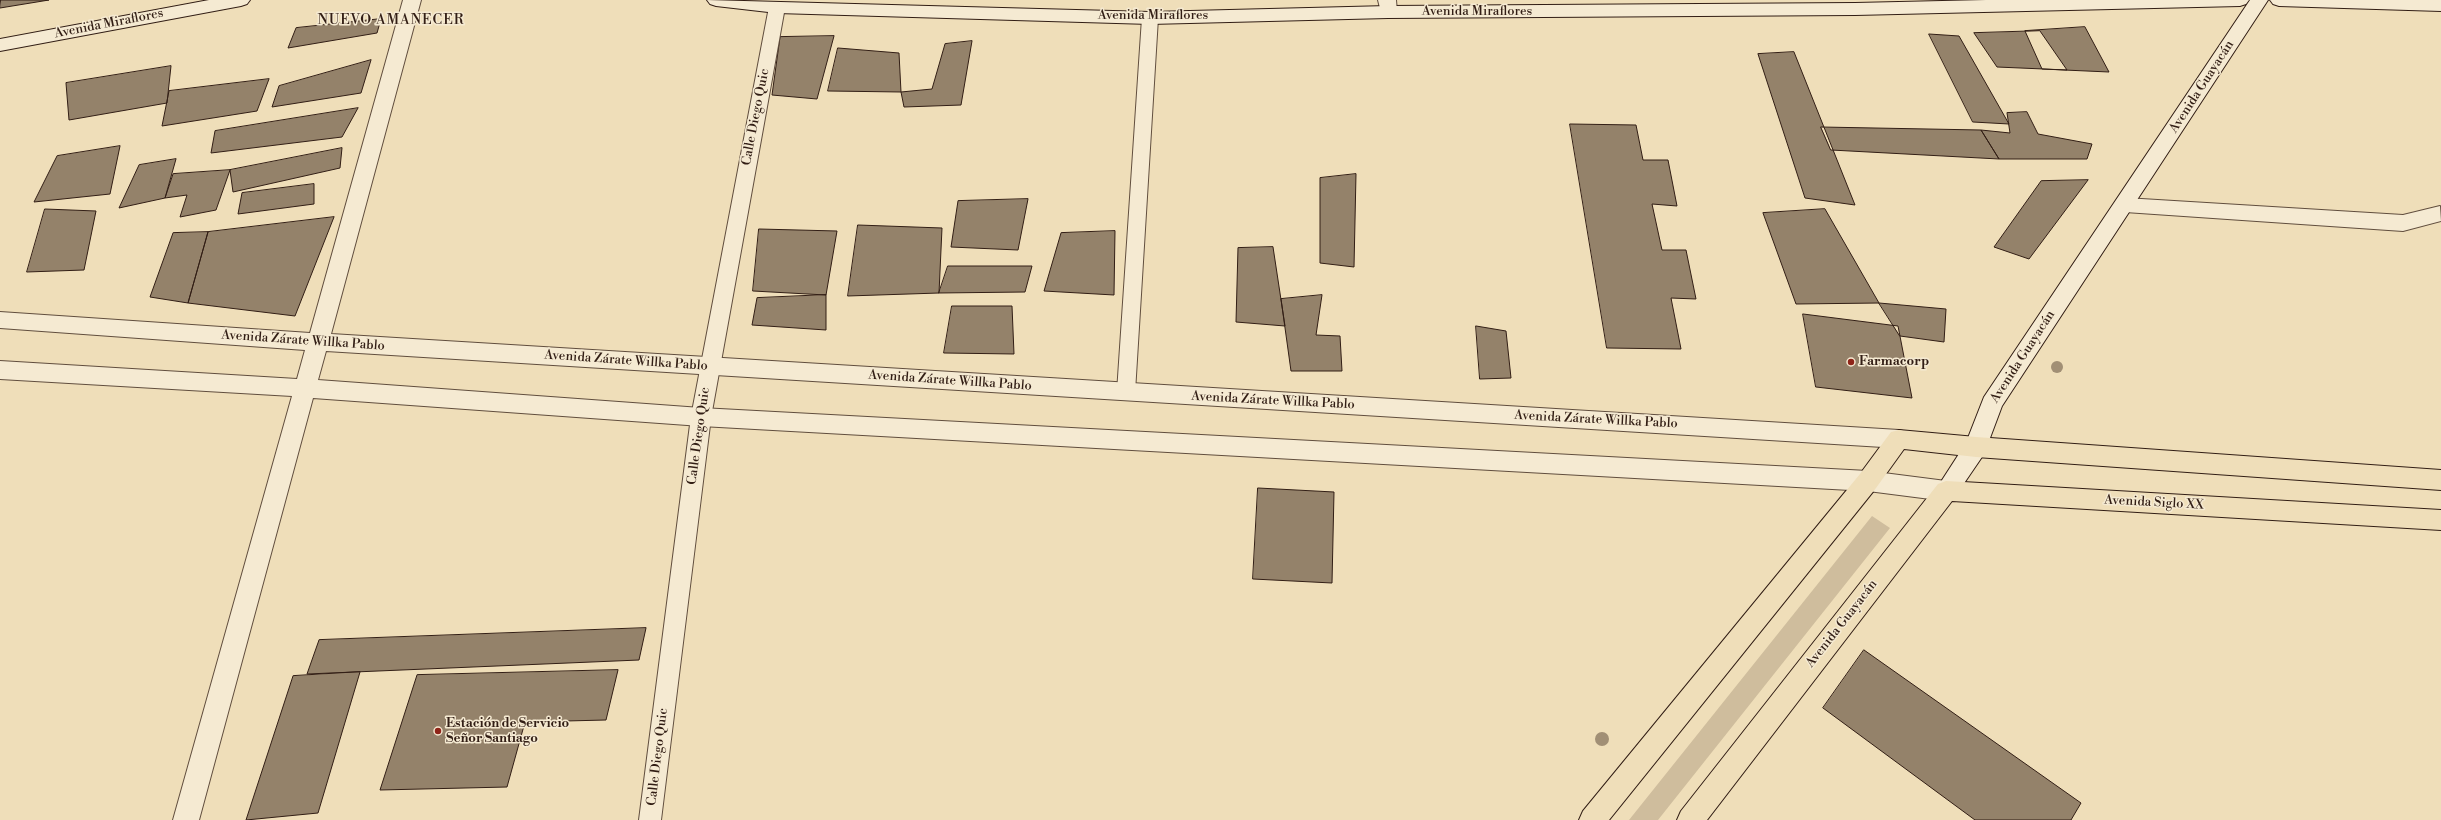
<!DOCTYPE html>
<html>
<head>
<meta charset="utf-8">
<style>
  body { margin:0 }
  canvas { display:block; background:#efdeb9 }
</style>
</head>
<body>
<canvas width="2441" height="820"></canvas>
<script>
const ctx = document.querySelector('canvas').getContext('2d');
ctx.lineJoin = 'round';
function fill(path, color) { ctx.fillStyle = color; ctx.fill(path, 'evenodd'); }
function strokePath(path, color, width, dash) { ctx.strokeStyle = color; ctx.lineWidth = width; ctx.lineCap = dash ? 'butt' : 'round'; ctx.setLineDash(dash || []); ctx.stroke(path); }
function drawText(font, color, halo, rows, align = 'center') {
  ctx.font = font + ' "Libre Bodoni",serif'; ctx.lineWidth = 3; ctx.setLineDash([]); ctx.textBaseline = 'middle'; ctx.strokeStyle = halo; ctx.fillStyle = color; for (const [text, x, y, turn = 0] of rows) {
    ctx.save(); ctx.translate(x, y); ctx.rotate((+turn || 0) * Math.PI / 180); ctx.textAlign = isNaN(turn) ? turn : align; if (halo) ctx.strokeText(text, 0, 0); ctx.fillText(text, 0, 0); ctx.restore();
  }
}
fill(new Path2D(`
  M 1872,516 L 1890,528 L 1658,820 L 1629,820 Z`), '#cfbd9d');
const building = new Path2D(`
  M 1,0 L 49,0 L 0,8 Z
  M 381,19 L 377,33 L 288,48 L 296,28 Z
  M 2085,27 L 2109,72 L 2042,69 L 2025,31 Z
  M 2040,31 L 2067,70 L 1997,67 L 1974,33 Z
  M 1929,34 L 1959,36 L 2009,124 L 1973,122 Z
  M 834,36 L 817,99 L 772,95 L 780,37 Z
  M 972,41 L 961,105 L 904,107 L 901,92 L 932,89 L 945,44 Z
  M 838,48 L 899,53 L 901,92 L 828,91 Z
  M 1794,52 L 1855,205 L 1805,198 L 1758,54 Z
  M 371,60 L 361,93 L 272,107 L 279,86 Z
  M 171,66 L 167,103 L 69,120 L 66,83 Z
  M 269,79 L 257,111 L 162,126 L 169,91 Z
  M 358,108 L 342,137 L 211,153 L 215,131 Z
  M 2027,112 L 2038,134 L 2092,144 L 2087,159 L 1999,159 L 1981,130 L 2010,133 L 2007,113 Z
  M 1570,124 L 1636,125 L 1643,160 L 1668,160 L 1677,206 L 1652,204 L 1662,250 L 1686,250 L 1696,299 L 1671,298 L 1681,349 L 1607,348 Z
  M 1821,127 L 1981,130 L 1999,159 L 1831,150 Z
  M 120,146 L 110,194 L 34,202 L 57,156 Z
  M 342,148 L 340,168 L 233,192 L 230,170 Z
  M 176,159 L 165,198 L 119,208 L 139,165 Z
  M 230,170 L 216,210 L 180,217 L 187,195 L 165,198 L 173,174 Z
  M 1356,174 L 1354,267 L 1320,263 L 1320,178 Z
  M 2088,180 L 2029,259 L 1994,247 L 2041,181 Z
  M 314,184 L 314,204 L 238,214 L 242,193 Z
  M 1028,199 L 1018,250 L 951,247 L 958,201 Z
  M 45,209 L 96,211 L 84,270 L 27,272 Z
  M 1825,209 L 1879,303 L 1796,304 L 1763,213 Z
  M 334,217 L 295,316 L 188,303 L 208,232 Z
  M 858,225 L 942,228 L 939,293 L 848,296 Z
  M 759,229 L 837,231 L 826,295 L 753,291 Z
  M 1115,231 L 1114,295 L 1044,291 L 1061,233 Z
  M 208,232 L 188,303 L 150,297 L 173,233 Z
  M 1273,247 L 1285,326 L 1236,322 L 1238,248 Z
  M 948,266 L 1032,266 L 1025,292 L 939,293 Z
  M 826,295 L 826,330 L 752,325 L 757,298 Z
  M 1322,295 L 1316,335 L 1340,336 L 1342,371 L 1291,371 L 1281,299 Z
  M 1879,303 L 1946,309 L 1944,342 L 1900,336 Z
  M 952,306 L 1012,306 L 1014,354 L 944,353 Z
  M 1803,314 L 1898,326 L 1912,398 L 1816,387 Z
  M 1476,326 L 1506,331 L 1511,378 L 1480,379 Z
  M 1258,488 L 1334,492 L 1332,583 L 1253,579 Z
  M 646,628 L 639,660 L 307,674 L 319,640 Z
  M 1864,650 L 2081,803 L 2071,820 L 1975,820 L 1823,708 Z
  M 618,670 L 606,720 L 525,722 L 507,787 L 380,790 L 417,675 Z
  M 360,672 L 318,813 L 246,820 L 293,676 Z`);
fill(building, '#94826a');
strokePath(building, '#321e15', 1);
const lane = new Path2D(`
  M 777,2 L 782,3 L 785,7 L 711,417 L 661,820 L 639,820 L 691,417 L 769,7 L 772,3 Z
  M 1150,13 L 1155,14 L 1158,18 L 1135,392 L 1133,398 L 1126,400 L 1119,398 L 1117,392 L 1142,18 L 1145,14 Z`);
const street = new Path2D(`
  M 403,0 L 421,0 L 331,334 L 1899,430 L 1907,432 L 1910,439 L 1907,446 L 1899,448 L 326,351 L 318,380 L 701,408 L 1868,471 L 1946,481 L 1954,484 L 1957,491 L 1954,498 L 1946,501 L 1868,491 L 701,426 L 313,398 L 199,820 L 173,820 L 292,396 L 0,379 L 0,361 L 297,379 L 305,350 L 0,328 L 0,312 L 310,333 Z
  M 1378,0 L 1396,0 L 1397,12 L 1394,16 L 1388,18 L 1382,16 Z
  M 2125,198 L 2403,215 L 2440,206 L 2441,221 L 2403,231 L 2125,212 L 2118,210 L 2115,205 L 2118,200 Z`);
const secondary = new Path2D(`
  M 209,0 L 250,0 L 247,4 L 241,6 L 0,51 L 0,39 Z
  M 707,0 L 1150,12 L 1388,6 L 1855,3 L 1986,0 L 2249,0 L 2246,4 L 2240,6 L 1855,15 L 1388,18 L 1150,24 L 777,13 L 716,6 L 710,4 Z
  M 2250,0 L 2268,0 L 2002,406 L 1984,454 L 1954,498 L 1946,501 L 1938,498 L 1935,491 L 1966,443 L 1984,397 Z
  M 2270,0 L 2441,0 L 2441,11 L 2279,6 L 2273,4 Z`);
const highway = new Path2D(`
  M 1899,430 L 1976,437 L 2441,470 L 2441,490 L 1976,457 L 1904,449 L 1876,488 L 1609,820 L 1579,820 L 1583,811 L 1860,474 L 1891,432 Z
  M 1946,481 L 2441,510 L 2441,530 L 1952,501 L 1707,820 L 1677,820 L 1681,811 L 1938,484 Z`);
strokePath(lane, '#614e3e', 2);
strokePath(street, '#614e3e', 2);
strokePath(secondary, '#321e15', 2);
strokePath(highway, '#321e15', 2);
fill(lane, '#f5ead2');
fill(street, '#f5ead2');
fill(secondary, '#f5ead2');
fill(highway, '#efdeb9');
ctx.fillStyle = '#a18f75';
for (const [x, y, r] of [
  [2057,367,6],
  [1602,739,7]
]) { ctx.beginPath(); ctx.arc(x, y, r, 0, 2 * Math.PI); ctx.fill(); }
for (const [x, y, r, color] of [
  [1851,362,4,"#8f2418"],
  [438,731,4,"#8f2418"]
]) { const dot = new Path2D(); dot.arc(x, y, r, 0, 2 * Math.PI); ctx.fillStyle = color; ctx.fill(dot); strokePath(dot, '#f5ead2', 1.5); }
drawText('13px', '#321e15', '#f5ead2', [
  ["Avenida Miraflores",1477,12],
  ["Avenida Miraflores",1153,16],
  ["Avenida Miraflores",109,24,-11],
  ["Avenida Guayacán",2202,87,-57],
  ["Calle Diego Quic",756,117,-79],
  ["Avenida Zárate Willka Pablo",303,341,4],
  ["Avenida Guayacán",2023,357,-57],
  ["Avenida Zárate Willka Pablo",626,361,4],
  ["Avenida Zárate Willka Pablo",950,381,4],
  ["Avenida Zárate Willka Pablo",1273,401,3],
  ["Avenida Zárate Willka Pablo",1596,420,3],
  ["Calle Diego Quic",699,436,-82],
  ["Avenida Siglo XX",2154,503,3],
  ["Avenida Guayacán",1842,624,-52],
  ["Calle Diego Quic",658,757,-83]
]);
drawText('bold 13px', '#321e15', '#f5ead2', [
  ["Farmacorp",1859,362],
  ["Estación de Servicio",446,724],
  ["Señor Santiago",446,739]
], 'left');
ctx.letterSpacing = '1px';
drawText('14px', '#321e15', '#f5ead2', [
  ["NUEVO AMANECER",391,21]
]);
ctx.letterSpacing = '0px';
</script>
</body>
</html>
